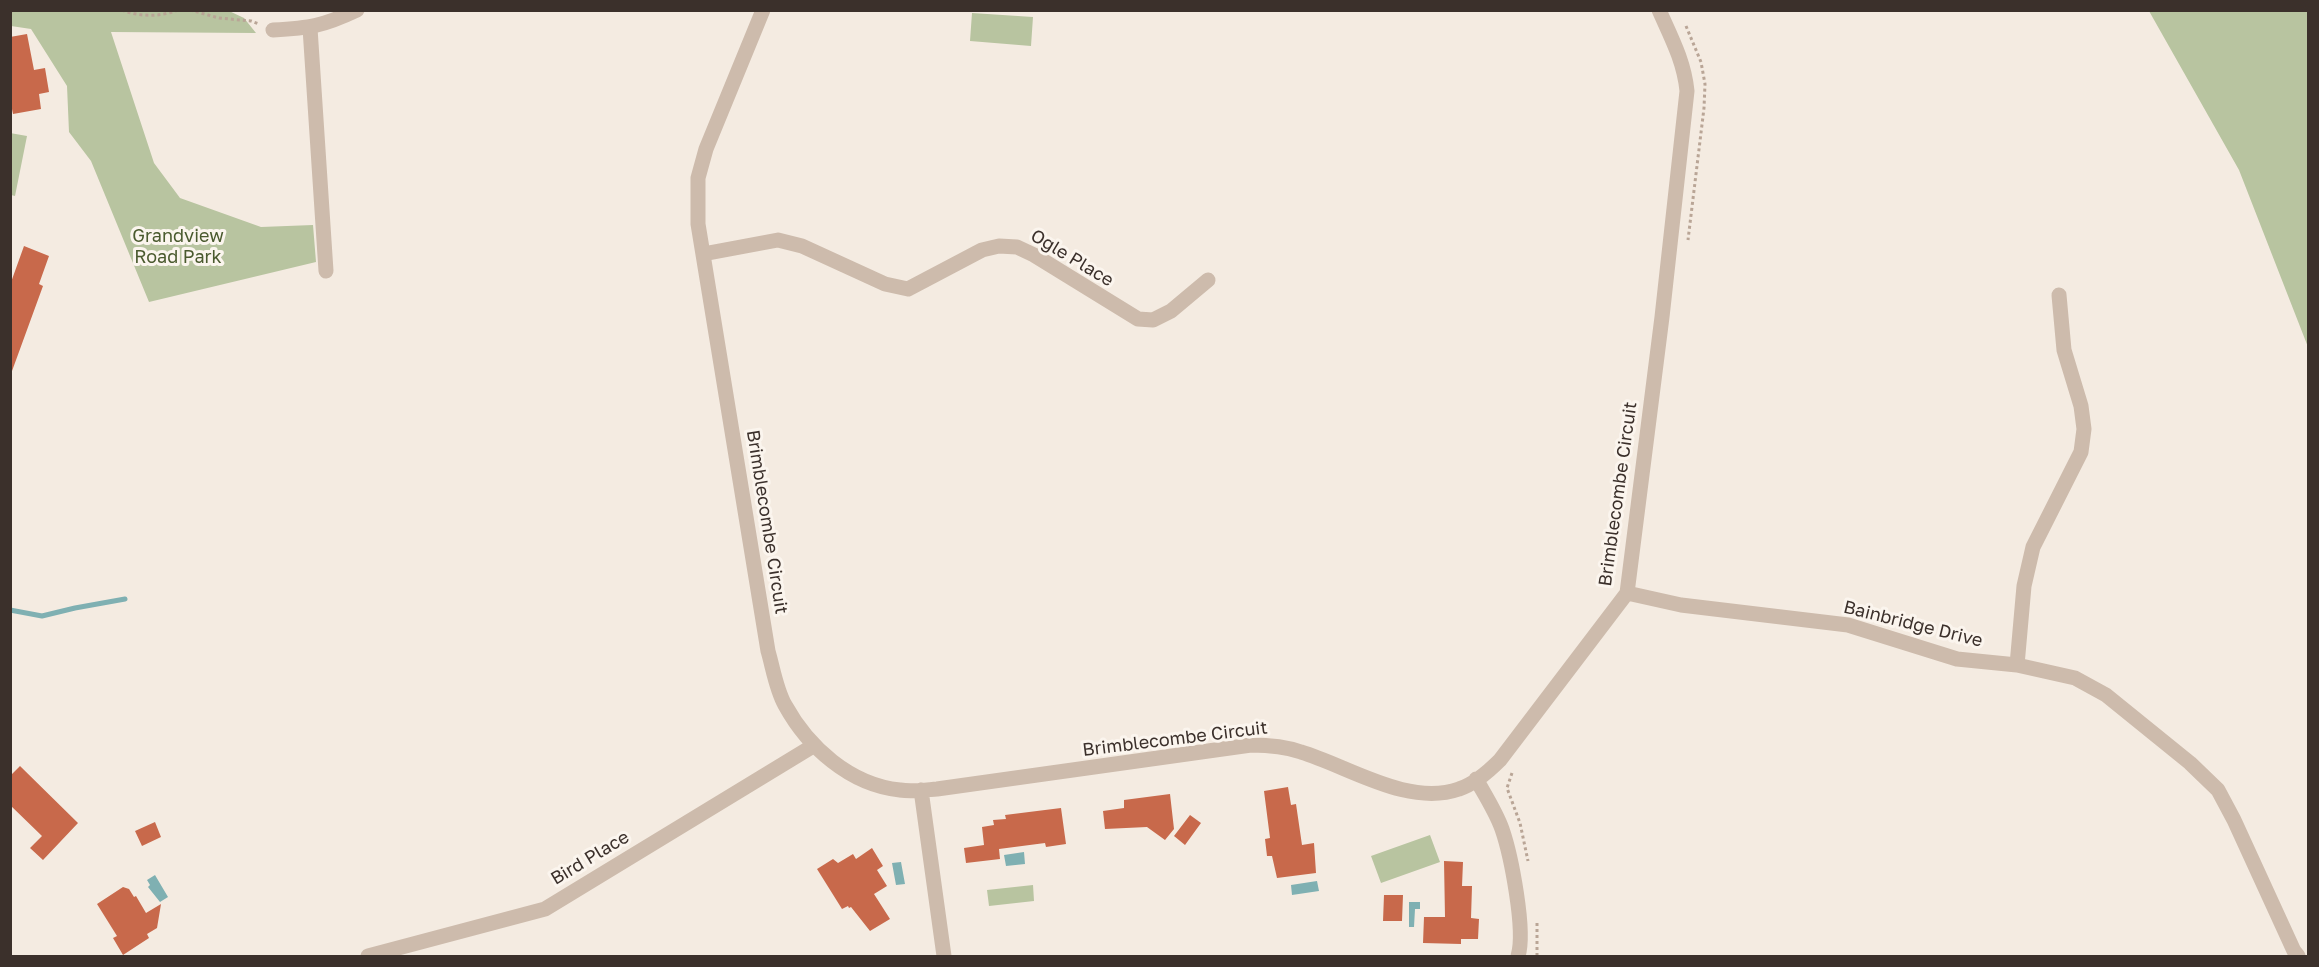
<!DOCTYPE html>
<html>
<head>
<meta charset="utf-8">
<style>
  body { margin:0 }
  #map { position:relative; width:2319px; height:967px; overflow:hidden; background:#f4ebe1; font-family:"Golos Text",sans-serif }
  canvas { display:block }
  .frame { position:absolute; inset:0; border:12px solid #3b302b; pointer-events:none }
</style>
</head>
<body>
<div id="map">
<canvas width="2319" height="967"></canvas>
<div class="frame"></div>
</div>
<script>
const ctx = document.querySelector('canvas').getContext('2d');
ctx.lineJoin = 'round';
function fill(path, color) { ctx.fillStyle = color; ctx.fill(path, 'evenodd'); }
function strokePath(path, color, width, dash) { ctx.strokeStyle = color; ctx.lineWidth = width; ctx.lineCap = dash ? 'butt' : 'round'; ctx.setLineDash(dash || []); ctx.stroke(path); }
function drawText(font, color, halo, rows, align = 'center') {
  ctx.font = font + ' "Golos Text",sans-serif'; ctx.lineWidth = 6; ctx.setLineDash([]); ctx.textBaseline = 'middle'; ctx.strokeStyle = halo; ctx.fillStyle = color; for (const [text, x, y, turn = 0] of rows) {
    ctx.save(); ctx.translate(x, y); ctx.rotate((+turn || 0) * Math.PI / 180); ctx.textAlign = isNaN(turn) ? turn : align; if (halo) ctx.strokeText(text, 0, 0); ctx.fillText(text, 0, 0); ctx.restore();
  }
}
fill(new Path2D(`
  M 11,10 L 227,10 L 244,18 L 256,33 L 111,32 L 154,163 L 180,198 L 261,227 L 313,225 L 316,262 L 149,302 L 91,161 L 69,132 L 67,86 L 31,29 L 11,26 Z
  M 2149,11 L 2308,11 L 2308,347 L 2239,170 Z
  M 972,13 L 1033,17 L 1031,46 L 970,41 Z
  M 10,133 L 27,136 L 15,196 L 11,195 Z
  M 1430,835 L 1440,862 L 1381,883 L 1371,856 Z
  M 1033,885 L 1034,901 L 989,906 L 987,890 Z`), '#b8c4a0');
fill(new Path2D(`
  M 1024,852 L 1025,864 L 1006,866 L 1004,855 Z
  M 901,862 L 905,884 L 896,885 L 892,863 Z
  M 155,875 L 168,897 L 160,902 L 148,887 L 150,885 L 147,880 Z
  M 1317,881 L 1319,891 L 1292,895 L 1291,885 Z
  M 1409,902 L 1420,902 L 1420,909 L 1415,909 L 1414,927 L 1409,927 Z`), '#7fb0b2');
strokePath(new Path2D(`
  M 10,610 L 42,616 L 75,608 L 125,599`), '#7fb0b2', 5);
fill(new Path2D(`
  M 27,34 L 34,70 L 45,68 L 49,92 L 39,94 L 41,109 L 13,114 L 10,99 L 10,37 Z
  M 24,246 L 49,256 L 39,284 L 43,286 L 12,371 L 10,371 L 10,285 Z
  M 20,766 L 78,823 L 43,860 L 30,848 L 42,836 L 10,805 L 10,776 Z
  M 1288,787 L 1291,805 L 1296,804 L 1302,845 L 1314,843 L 1316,873 L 1277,878 L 1272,856 L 1267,856 L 1265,839 L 1270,838 L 1264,791 Z
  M 1170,794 L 1174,829 L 1165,840 L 1147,827 L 1105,829 L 1103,811 L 1124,808 L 1124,800 Z
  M 1061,808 L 1066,844 L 1046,847 L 1045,843 L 999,849 L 1000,859 L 966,863 L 964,848 L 984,845 L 982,827 L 994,825 L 993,820 L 1006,819 L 1005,815 Z
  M 1190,815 L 1201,823 L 1185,845 L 1174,836 Z
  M 155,822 L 161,837 L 142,846 L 135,831 Z
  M 872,848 L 883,866 L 877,870 L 887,886 L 874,894 L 890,919 L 870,931 L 851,907 L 849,908 L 848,906 L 842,909 L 817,869 L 833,859 L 838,863 L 853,854 L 856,859 Z
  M 1444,861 L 1463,862 L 1462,886 L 1472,886 L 1471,918 L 1479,919 L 1478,939 L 1461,939 L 1461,944 L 1423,943 L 1424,917 L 1445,917 Z
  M 123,887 L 129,889 L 134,897 L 136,896 L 146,913 L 161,904 L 157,928 L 147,934 L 149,938 L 123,955 L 113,938 L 117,936 L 97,904 Z
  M 1384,895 L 1403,895 L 1402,921 L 1383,921 Z`), '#c8694b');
strokePath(new Path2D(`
  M 122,10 C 139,17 161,17 178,10
  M 190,10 L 219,18 L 251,21 L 259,24
  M 10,11 L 26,10
  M 1686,26 L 1701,62 L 1705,84 L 1704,108 L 1688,240
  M 1512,773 L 1507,788 L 1520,823 L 1528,861
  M 1537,956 L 1537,921`), '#b9a596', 3, [3, 3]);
strokePath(new Path2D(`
  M 763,10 L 706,149 L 698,178 L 698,224 L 768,651 C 773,668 776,689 785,705 C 808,747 850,785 900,790 C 912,792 925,790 937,789 L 1251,745 C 1268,745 1284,746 1301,752 C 1348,766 1408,807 1459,789 C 1475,784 1489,771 1500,760 L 1627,593 L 1662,317 L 1687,91 C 1684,61 1671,37 1659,10
  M 310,28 L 326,271
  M 273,30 C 310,28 323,26 357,10
  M 703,254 L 778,240 L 802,246 L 885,284 L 908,289 L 982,250 L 999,246 L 1017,247 L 1034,255 L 1138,319 L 1153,320 L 1171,311 L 1208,280
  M 1627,593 L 1681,605 L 1848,625 L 1957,659 L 2017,665 L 2075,678 L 2106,695 L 2190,763 L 2218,790 L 2234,820 L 2294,951 L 2298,956
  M 2017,665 L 2024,586 L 2033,547 L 2081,452 L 2084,429 L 2081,406 L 2064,350 L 2059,295
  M 1476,779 C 1485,795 1496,812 1502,829 C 1511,855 1526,931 1518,956
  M 921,790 L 944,956
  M 368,956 L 545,909 L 813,746`), '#cdbbac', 15);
drawText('18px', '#4a5a2e', '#fbf5ee', [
  ["Grandview",178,236],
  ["Road Park",178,257]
]);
drawText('18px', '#3b302b', '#fbf5ee', [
  ["Ogle Place",1072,258,31],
  ["Brimblecombe Circuit",1618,494,-82],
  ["Brimblecombe Circuit",767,522,81],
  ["Bainbridge Drive",1913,624,14],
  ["Brimblecombe Circuit",1175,739,-7],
  ["Bird Place",590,858,-31]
]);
</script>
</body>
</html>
